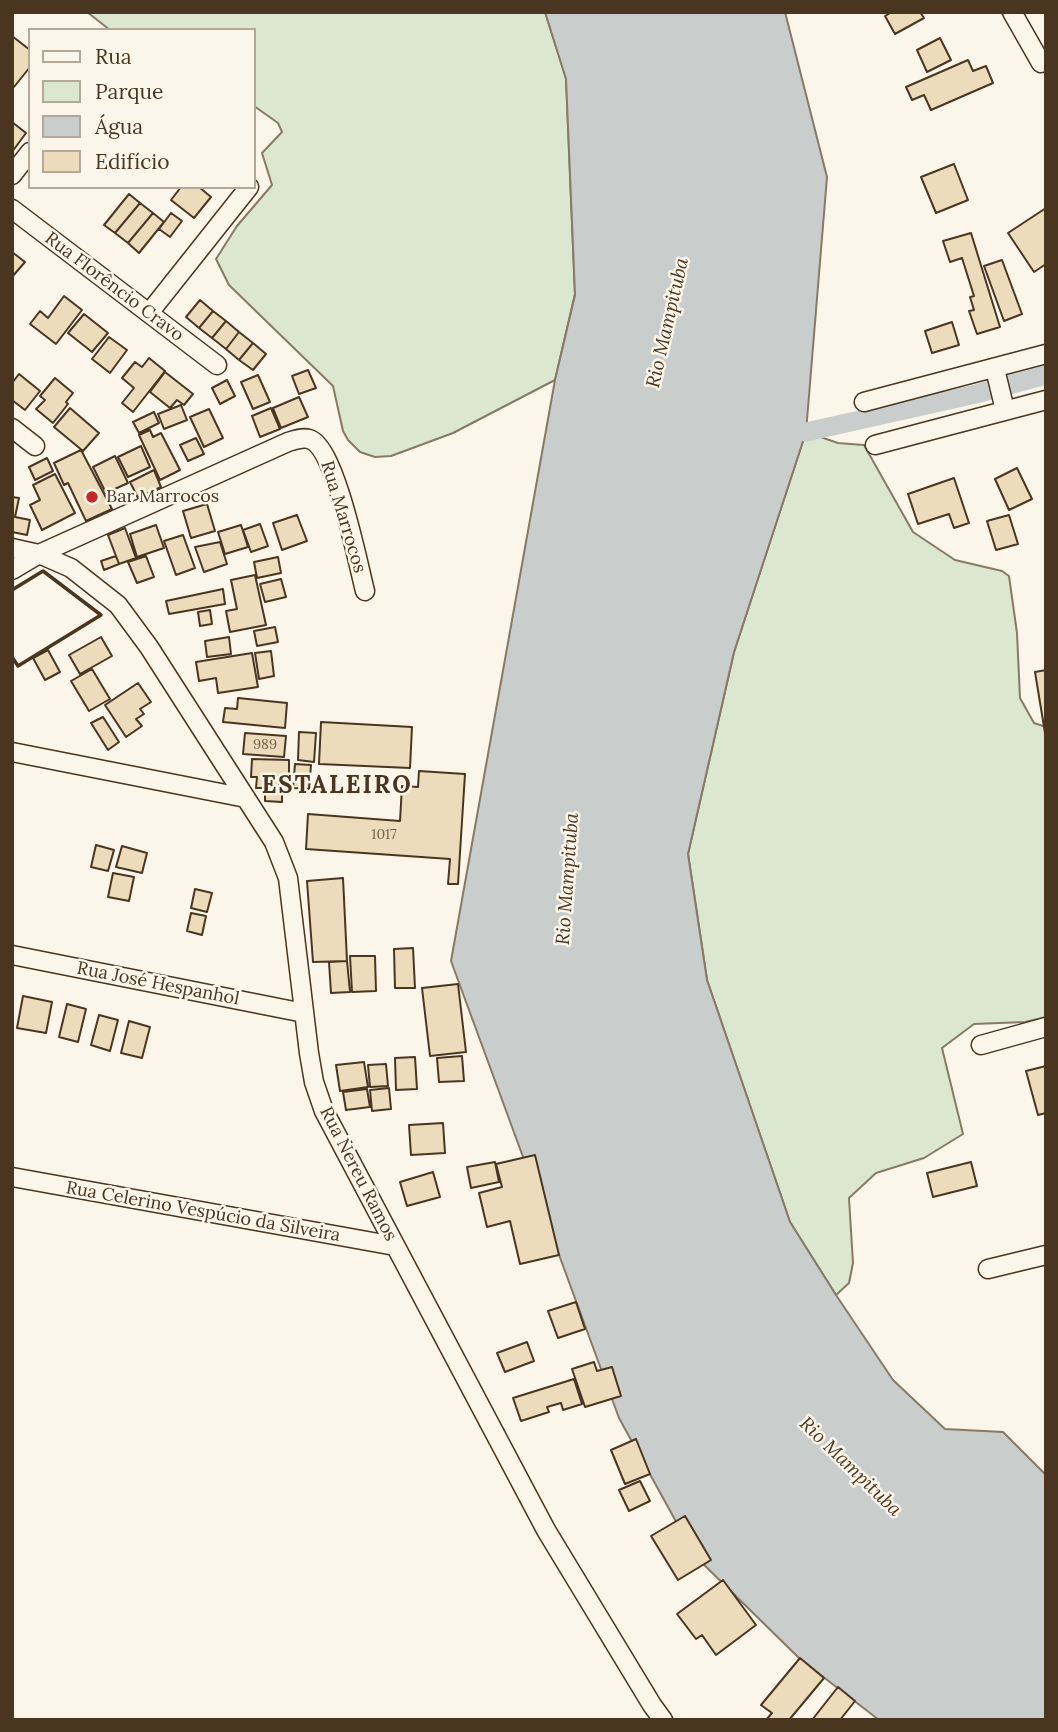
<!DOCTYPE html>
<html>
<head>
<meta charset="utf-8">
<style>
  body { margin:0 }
  #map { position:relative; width:1058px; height:1732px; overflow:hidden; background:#fbf6e9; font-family:Lora,serif }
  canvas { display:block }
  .frame { position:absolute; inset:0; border:14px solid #4a3520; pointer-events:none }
  .legend { position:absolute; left:28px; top:28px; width:228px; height:161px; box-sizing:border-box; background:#fbf6e9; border:2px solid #b4a999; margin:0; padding:9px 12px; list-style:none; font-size:21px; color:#4a3520 }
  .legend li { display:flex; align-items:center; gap:14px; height:35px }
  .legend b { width:35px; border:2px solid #b4a999 }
</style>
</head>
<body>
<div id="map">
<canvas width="1058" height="1732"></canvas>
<div class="frame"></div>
<ul class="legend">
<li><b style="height:9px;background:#fbf6e9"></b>Rua</li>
<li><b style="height:19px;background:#dce7d0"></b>Parque</li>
<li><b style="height:19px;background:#c9cecd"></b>Água</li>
<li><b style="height:19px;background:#ecdcbc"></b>Edifício</li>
</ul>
</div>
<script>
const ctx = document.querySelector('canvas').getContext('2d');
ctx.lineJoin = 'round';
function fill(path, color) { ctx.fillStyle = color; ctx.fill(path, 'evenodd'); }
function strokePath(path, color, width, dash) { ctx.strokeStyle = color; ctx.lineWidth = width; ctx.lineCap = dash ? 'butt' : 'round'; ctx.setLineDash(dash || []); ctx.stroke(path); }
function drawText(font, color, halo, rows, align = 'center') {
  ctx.font = font + ' Lora,serif'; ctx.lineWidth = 5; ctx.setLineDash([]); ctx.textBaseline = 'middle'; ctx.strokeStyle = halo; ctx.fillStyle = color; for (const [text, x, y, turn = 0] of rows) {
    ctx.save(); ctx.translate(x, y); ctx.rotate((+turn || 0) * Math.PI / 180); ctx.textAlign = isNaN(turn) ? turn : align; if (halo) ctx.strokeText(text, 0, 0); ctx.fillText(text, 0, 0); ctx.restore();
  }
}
const green = new Path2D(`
  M 87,12 L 545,12 L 566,78 L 575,294 L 555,380 L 453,433 L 391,456 L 375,457 L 360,452 L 348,440 L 343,431 L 333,386 L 229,285 L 216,259 L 237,226 L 272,185 L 262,153 L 282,132 L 278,123 L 254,106 L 254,30 L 110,30 Z
  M 806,432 L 838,443 L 864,445 L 913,532 L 955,560 L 1002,571 L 1009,576 L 1017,633 L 1020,698 L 1034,723 L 1046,727 L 1046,1017 L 1025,1022 L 974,1024 L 942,1048 L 963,1134 L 924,1158 L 876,1173 L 849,1198 L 853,1263 L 849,1283 L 836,1295 L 790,1222 L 707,980 L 688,854 L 734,652 Z`);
fill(green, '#dce7d0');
strokePath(green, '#887966', 2);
const water = new Path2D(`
  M 545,12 L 785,12 L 827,177 L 806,432 L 734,652 L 688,854 L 707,980 L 790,1222 L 836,1295 L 893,1380 L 945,1429 L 1003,1432 L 1046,1475 L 1046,1720 L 879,1720 L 800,1659 L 695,1556 L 619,1418 L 451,961 L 555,380 L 575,295 L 566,79 Z`);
fill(water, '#c9cecd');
strokePath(water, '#887966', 2);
strokePath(new Path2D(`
  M 806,432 L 976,394 L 1046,375`), '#c9cecd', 19);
const building = new Path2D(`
  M 892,12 L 920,12 L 924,18 L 895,34 L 885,16 Z
  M 12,36 L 30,50 L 30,67 L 14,87 L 12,86 Z
  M 940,38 L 951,60 L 927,72 L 917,50 Z
  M 968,60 L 973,71 L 986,66 L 993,83 L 931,110 L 924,95 L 912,100 L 906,87 Z
  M 12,122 L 26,133 L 12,152 Z
  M 954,164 L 968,200 L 936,213 L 921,177 Z
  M 181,187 L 199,187 L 211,197 L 194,218 L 171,200 Z
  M 129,194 L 140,203 L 115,233 L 104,225 Z
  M 140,203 L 153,213 L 128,243 L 115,233 Z
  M 1046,208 L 1046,264 L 1034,272 L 1008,233 Z
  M 153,213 L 164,222 L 139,253 L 128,243 Z
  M 171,213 L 182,221 L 170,237 L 159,229 Z
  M 971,233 L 1000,327 L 977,334 L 969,311 L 974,310 L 970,297 L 974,296 L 962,258 L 950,262 L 943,241 Z
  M 12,252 L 25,262 L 12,277 Z
  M 1002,260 L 1022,314 L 1004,321 L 984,266 Z
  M 64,296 L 82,310 L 56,344 L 30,324 L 40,311 L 48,318 Z
  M 200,300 L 213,311 L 199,328 L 186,317 Z
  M 213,311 L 226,321 L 212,338 L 199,328 Z
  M 84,314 L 108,333 L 92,352 L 68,333 Z
  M 226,321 L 239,332 L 226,349 L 212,338 Z
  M 952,322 L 959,345 L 932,353 L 925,331 Z
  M 239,332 L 253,343 L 239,360 L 226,349 Z
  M 109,337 L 127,350 L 110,373 L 92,359 Z
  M 253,343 L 266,354 L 253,370 L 239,360 Z
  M 149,358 L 165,371 L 133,412 L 122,403 L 134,388 L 122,378 L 135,362 L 142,367 Z
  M 308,370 L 316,388 L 299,394 L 292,376 Z
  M 165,372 L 193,394 L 184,405 L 177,400 L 170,408 L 150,392 Z
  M 19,374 L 40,391 L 25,410 L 12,400 L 12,383 Z
  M 258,375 L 270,402 L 253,409 L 241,382 Z
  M 55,378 L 73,393 L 66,402 L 68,404 L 53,423 L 36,409 L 45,400 L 40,396 Z
  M 227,380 L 235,396 L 220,404 L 212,388 Z
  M 299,397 L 308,417 L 281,428 L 273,408 Z
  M 181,405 L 187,420 L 164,429 L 158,414 Z
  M 70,408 L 99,433 L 83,451 L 54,427 Z
  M 271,408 L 280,429 L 260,437 L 252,416 Z
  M 209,409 L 223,438 L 204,447 L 190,417 Z
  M 154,412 L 159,423 L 139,433 L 133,422 Z
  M 150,430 L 153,437 L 161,433 L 180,470 L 160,480 L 139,435 Z
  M 196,438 L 204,454 L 188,461 L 180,445 Z
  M 141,446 L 150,467 L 128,477 L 118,457 Z
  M 81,450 L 112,509 L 86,521 L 68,483 L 64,485 L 54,463 Z
  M 115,456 L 128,483 L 106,493 L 93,467 Z
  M 47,458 L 53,471 L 35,480 L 29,467 Z
  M 1017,468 L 1032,499 L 1009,510 L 995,479 Z
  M 154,470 L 161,487 L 138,498 L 130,482 Z
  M 55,474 L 75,513 L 42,530 L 30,505 L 40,500 L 33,485 Z
  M 954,478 L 969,523 L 954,528 L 949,514 L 918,524 L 908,494 Z
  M 12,497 L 19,498 L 15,517 L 30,520 L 27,535 L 12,532 Z
  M 207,504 L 215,531 L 191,538 L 183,511 Z
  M 297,515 L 307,541 L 282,550 L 273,523 Z
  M 1009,515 L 1018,544 L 996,550 L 987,521 Z
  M 260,524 L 268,546 L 251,552 L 243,530 Z
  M 156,525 L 164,548 L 137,557 L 130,534 Z
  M 241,525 L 248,547 L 225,554 L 218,532 Z
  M 125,528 L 136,558 L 119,564 L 108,535 Z
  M 183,535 L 195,568 L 176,575 L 164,541 Z
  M 220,542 L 227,564 L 204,572 L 195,547 Z
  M 116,556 L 119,564 L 104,570 L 101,561 Z
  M 146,556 L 154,577 L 137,583 L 128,562 Z
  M 278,557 L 281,573 L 257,578 L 254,562 Z
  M 255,575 L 266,625 L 230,632 L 226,611 L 237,609 L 231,580 Z
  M 281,579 L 286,597 L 265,602 L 260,584 Z
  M 223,589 L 225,604 L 169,614 L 166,601 Z
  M 210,610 L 212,624 L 200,626 L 198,612 Z
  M 275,627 L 278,642 L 257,646 L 254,631 Z
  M 101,637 L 112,656 L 80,674 L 69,655 Z
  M 229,637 L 231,654 L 207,657 L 205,641 Z
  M 48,650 L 60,672 L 45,680 L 33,658 Z
  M 271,651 L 274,676 L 259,679 L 255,653 Z
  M 252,653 L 258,687 L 218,693 L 216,678 L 199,681 L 196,662 Z
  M 92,669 L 110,699 L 89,711 L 71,681 Z
  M 1046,670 L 1046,733 L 1045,733 L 1035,672 Z
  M 138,683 L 151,702 L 140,709 L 144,714 L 136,719 L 142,726 L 126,737 L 105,705 Z
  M 238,698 L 287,703 L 285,728 L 223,722 L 225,708 L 237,709 Z
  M 103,717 L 119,742 L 108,750 L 91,723 Z
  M 321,722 L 412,727 L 410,768 L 319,764 Z
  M 299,732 L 316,733 L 314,762 L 298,760 Z
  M 245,733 L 286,736 L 284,757 L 243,754 Z
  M 252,759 L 289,760 L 289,778 L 279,777 L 279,788 L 256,788 L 257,777 L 251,777 Z
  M 295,764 L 311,765 L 309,789 L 293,788 Z
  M 419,771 L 465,774 L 458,884 L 448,884 L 450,859 L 306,849 L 308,814 L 400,821 L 402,786 L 418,787 Z
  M 265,789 L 282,789 L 282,802 L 265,801 Z
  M 96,845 L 114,850 L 108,871 L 91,867 Z
  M 122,846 L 147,853 L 142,873 L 116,867 Z
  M 113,873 L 134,877 L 129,901 L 108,897 Z
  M 343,878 L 347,961 L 313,962 L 307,881 Z
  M 195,889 L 212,893 L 207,912 L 191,908 Z
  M 191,913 L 206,916 L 202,935 L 187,931 Z
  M 413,948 L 415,988 L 395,988 L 394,949 Z
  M 350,956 L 375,956 L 376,991 L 352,992 Z
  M 347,961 L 350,992 L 331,993 L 329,962 Z
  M 458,984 L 466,1052 L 430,1056 L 422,988 Z
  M 23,996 L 52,1002 L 46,1033 L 17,1028 Z
  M 67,1004 L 86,1009 L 78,1042 L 59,1037 Z
  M 99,1015 L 118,1020 L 110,1051 L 91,1045 Z
  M 129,1021 L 150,1027 L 142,1058 L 121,1053 Z
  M 462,1056 L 464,1081 L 439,1082 L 437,1058 Z
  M 415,1057 L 417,1089 L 396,1090 L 395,1058 Z
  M 364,1062 L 368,1087 L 340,1091 L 336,1065 Z
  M 386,1064 L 388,1086 L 370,1087 L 368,1065 Z
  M 1046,1066 L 1046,1113 L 1038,1115 L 1026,1071 Z
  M 389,1088 L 391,1109 L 372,1111 L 370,1090 Z
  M 367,1089 L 370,1107 L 346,1110 L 343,1092 Z
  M 443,1123 L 445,1153 L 411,1155 L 409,1125 Z
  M 535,1155 L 559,1255 L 520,1264 L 510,1221 L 487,1227 L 479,1193 L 502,1187 L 496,1164 Z
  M 495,1162 L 499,1182 L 471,1188 L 467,1167 Z
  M 971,1162 L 977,1186 L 933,1197 L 927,1173 Z
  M 433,1172 L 440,1197 L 407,1206 L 400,1182 Z
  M 576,1302 L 585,1329 L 558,1338 L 548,1311 Z
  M 527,1342 L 534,1361 L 505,1372 L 497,1353 Z
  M 594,1362 L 597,1371 L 612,1367 L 621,1396 L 585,1407 L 572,1369 Z
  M 574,1379 L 582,1404 L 563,1410 L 561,1403 L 547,1407 L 549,1412 L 521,1421 L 513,1398 Z
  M 636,1439 L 650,1474 L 625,1484 L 611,1450 Z
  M 640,1481 L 650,1501 L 629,1511 L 619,1490 Z
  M 685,1516 L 711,1560 L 678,1580 L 651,1536 Z
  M 723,1580 L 756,1625 L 716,1655 L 702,1635 L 696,1639 L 677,1614 Z
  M 800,1658 L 824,1678 L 789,1720 L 766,1720 L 772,1713 L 761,1705 Z
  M 838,1687 L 855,1701 L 840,1720 L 812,1720 Z`);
fill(building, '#ecdcbc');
strokePath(building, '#4a3520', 2);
const street = new Path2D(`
  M 1012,12 L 1041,63 L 1046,61
  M 12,175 L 30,152
  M 12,209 L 217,365
  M 149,313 L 249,187
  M 995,369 L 1005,410
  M 864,402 L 1046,354
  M 12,428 L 35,446
  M 875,445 L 1046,400
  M 12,548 L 39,554 L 71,568 L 118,605 L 149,647 L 274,842 L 288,878 L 309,1053 L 314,1082 L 324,1111 L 546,1530 L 652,1705 L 663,1720
  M 12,570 L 39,554 L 288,442 C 294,440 302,437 309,439 C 335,446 358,564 365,591
  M 12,752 L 246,798
  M 12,955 L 304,1013
  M 981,1045 L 1046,1027
  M 12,1177 L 395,1246
  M 988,1269 L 1046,1255`);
strokePath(street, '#4a3520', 21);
strokePath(street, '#fbf6e9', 18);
strokePath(new Path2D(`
  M 12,590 L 43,571 L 101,615 L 18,666 L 12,657`), '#4a3520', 3.5);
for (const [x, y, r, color] of [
  [92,497,7,"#c62828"]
]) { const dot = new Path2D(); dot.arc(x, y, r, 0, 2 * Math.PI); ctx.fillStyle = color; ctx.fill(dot); strokePath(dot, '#fbf6e9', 2.5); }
drawText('14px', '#725f47', null, [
  ["989",265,745],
  ["1017",384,835]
]);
drawText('18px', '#4a3520', '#fbf6e9', [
  ["Rua Florêncio Cravo",114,287,37],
  ["Rua Marrocos",343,517,73],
  ["Rua José Hespanhol",158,984,11],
  ["Rua Nereu Ramos",358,1174,63],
  ["Rua Celerino Vespúcio da Silveira",203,1212,10]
]);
drawText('18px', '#4a3520', '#fbf6e9', [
  ["Bar Marrocos",106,497]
], 'left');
drawText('italic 19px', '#4a3520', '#fbf6e9', [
  ["Rio Mampituba",668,323,-77],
  ["Rio Mampituba",568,879,-86],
  ["Rio Mampituba",850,1467,44]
]);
ctx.letterSpacing = '2px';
drawText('bold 24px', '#4a3520', '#fbf6e9', [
  ["ESTALEIRO",337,786]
]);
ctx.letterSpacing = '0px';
</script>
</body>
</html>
